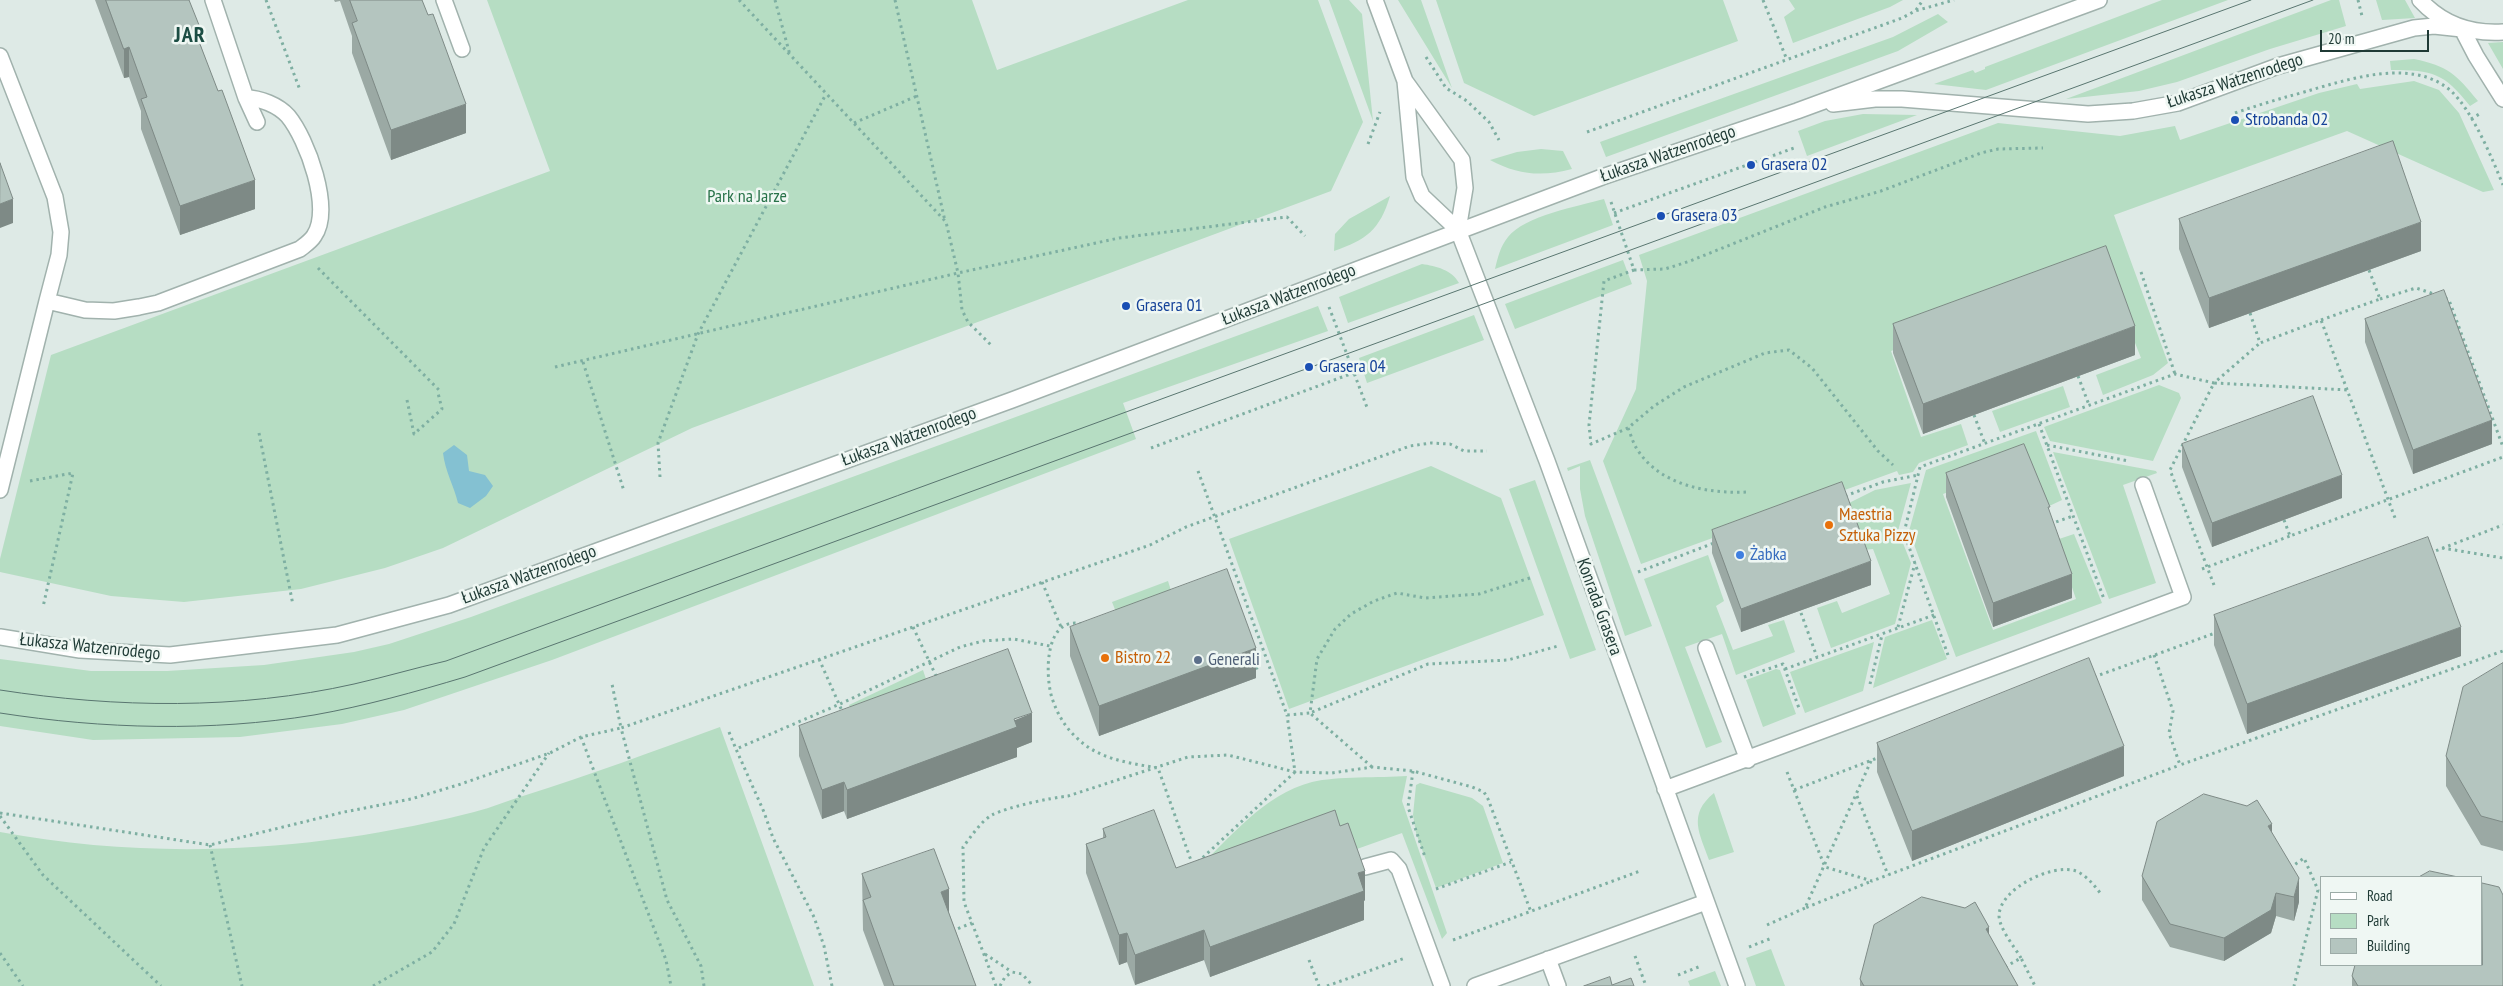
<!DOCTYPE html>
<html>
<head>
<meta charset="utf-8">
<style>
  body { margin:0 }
  #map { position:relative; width:2503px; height:986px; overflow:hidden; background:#deeae6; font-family:"PT Sans Narrow",sans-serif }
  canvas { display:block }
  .legend { position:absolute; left:2320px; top:876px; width:162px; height:90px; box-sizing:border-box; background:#eff7f3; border:1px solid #9caba7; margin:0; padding:6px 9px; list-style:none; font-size:15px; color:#1f3a35 }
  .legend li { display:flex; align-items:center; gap:10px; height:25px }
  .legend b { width:25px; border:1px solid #9caba7 }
  .scale { position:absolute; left:2320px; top:30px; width:109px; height:22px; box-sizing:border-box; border:2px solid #1f3a35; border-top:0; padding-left:6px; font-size:15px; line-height:18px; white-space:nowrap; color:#1f3a35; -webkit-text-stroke:4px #eff7f3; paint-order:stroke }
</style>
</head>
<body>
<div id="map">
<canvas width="2503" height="986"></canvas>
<ul class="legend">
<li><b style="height:6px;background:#fff"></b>Road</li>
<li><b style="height:14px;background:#b6ddc3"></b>Park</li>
<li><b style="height:14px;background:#b4c5bf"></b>Building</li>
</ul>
<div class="scale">20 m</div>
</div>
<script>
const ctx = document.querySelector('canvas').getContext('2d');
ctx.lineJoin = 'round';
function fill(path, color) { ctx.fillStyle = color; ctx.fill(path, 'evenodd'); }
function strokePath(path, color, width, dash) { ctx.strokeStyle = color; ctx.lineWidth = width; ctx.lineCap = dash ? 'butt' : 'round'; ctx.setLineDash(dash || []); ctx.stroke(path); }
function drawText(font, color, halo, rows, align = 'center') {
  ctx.font = font + ' "PT Sans Narrow",sans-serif'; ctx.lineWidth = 5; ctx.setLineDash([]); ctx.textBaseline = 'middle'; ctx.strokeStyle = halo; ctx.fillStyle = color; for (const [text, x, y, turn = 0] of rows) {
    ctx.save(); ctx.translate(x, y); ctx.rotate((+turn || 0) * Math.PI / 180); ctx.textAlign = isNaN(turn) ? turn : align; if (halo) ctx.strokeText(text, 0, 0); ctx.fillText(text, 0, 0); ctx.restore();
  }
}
fill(new Path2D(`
  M 487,0 L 972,0 L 997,70 L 1188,0 L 1318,0 L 1363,122 L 1331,191 L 692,428 L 443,548 L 385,568 L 301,589 L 184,602 L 111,596 L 0,572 L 0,559 L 51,355 L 550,171 Z
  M 1329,0 L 1349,0 L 1362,14 L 1373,121 Z
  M 1398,0 L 1421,0 L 1452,88 Z
  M 1436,0 L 1723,0 L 1738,41 L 1534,116 L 1464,83 Z
  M 1789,0 L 1903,0 L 1890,7 L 1793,43 L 1784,17 L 1795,9 Z
  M 2162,0 L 2228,0 L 1986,90 L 1934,84 L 1973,70 L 1975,73 L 1985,69 L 1985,67 Z
  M 2331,0 L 2339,0 L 2346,26 L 2270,49 L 2177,82 L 2139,91 L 2066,99 Z
  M 2376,0 L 2405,0 L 2415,18 L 2382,20 Z
  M 1938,14 L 1948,22 L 1898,51 L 1606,157 L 1600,142 L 1893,37 Z
  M 2503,42 L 2503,69 L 2488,43 Z
  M 2414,59 C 2448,66 2456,74 2478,101 L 2470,106 C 2444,73 2433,70 2391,70 L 2390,61 Z
  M 2414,81 L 2439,90 L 2459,113 L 2494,190 L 2483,192 L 2347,131 L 2114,215 L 2168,363 L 2153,375 L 2103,395 L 2096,375 L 2141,358 L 2107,272 L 1891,351 L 1921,437 L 1961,424 L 1968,445 L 1919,463 L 1913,472 L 1899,475 L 1897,471 L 1641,564 L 1603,461 L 1636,389 L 1647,281 L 1639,255 L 1998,123 L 2120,136 L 2175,126 L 2180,140 L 2319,93 L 2357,84 L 2360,89 Z
  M 1863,114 L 1917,115 L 1807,156 L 1798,131 L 1825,121 Z
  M 1541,149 L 1563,151 L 1572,169 C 1542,177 1518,175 1490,160 L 1517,152 Z
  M 1390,196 C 1380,230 1366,240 1334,251 L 1335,234 L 1349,219 Z
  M 1604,199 L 1613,225 L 1495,269 C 1498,257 1500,247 1508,237 C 1524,216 1579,206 1604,199 Z
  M 1623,260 L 1632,284 L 1515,329 L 1505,304 Z
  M 1422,264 C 1436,266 1452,270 1459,283 L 1348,323 L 1339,297 Z
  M 1318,306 L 1328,331 L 1123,403 L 1136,439 L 552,660 L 404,710 L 342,724 L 240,737 L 93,740 L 0,726 L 0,659 L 91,671 L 167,671 L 264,665 L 354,652 L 389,644 L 471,617 Z
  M 1474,315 L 1484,340 L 1367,383 L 1359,358 Z
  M 2159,385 L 2179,393 L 2181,398 L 2153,461 L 2050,441 L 2044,427 Z
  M 2063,386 L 2070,407 L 2000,432 L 1992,411 Z
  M 2036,431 L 2062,500 L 2045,508 L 2028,463 L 1943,494 L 1993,630 L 2076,599 L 2056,540 L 2074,534 L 2102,603 L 1956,657 L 1909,531 L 1926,470 Z
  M 2053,452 L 2156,471 L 2157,473 L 2123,485 L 2156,583 L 2109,599 Z
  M 1590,460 L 1652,626 L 1625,636 L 1585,516 L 1580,489 L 1580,466 L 1568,471 L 1567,468 Z
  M 1431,466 L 1501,498 L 1544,615 L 1289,709 L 1229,539 Z
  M 1535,480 L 1596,650 L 1570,659 L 1509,489 Z
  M 1911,483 L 1898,531 L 1911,563 L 1895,624 L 1831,648 L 1817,608 L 1837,601 L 1842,613 L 1890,594 L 1873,549 L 1862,550 L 1847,504 L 1875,490 Z
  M 1708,555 L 1724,601 L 1716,606 L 1733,650 L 1773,636 L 1768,625 L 1784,620 L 1795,652 L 1736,675 L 1722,634 L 1685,647 L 1722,742 L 1706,748 L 1644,579 Z
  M 1168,581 L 1173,597 L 1118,617 L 1112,602 Z
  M 1932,620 L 1947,659 L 1873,688 L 1885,637 Z
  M 1874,642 L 1863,691 L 1805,713 L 1790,672 Z
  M 1776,669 L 1780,670 L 1796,714 L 1763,727 L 1746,680 Z
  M 923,670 L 935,706 L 860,733 L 849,705 Z
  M 720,727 L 814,986 L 0,986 L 0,832 C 155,861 313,852 466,814 C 485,810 504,802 523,796 C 590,775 654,751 720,727 Z
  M 1407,776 L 1402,801 L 1447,933 L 1442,939 L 1402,833 L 1340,855 L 1195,871 C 1229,839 1264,794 1312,782 C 1337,776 1380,778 1407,776 Z
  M 1420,783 L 1472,798 L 1483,806 L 1503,863 L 1436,888 L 1416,833 L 1413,815 L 1416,785 Z
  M 1714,793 L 1734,852 L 1709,860 C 1700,834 1687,815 1714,793 Z
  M 1771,949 L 1785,986 L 1756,986 L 1746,958 Z
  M 1715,971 L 1721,986 L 1690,986 L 1688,981 Z`), '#b6ddc3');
fill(new Path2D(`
  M 454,445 L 467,455 L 469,471 L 485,475 L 493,486 L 486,496 L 470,508 L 458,503 C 454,486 445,471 443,453 Z`), '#84c1d2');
const minor = new Path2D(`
  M 213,0 L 246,98 L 257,122
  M 444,0 L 462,49
  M 1375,0 L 1405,81 L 1462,160 L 1465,188 L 1458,230
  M 0,56 L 55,197 L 61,232 L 59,255 L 47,301 L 85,310 L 114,311 L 139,307 L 158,303 L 300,249 C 305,245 311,241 314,236 C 333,209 307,139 288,116 C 278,105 260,98 246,98
  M 1405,81 L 1414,177 L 1422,196 L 1458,230 L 1547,461 L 1737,986
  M 0,490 L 47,301
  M 1706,648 L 1748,760
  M 1665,789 L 2183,597 L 2143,485
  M 1365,867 L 1391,860 L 1399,869 L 1442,986
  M 1548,959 L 1558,986
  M 1475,986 L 1706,902`);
const tertiary = new Path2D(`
  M 2420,0 C 2442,24 2471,34 2503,32
  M 2462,29 L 2476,56 L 2503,99
  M 1833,104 L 1875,99 L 1902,99 L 2088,114 L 2133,111 L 2178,103 L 2278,66 L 2414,28 L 2434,26 L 2462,29
  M 0,637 L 80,650 L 170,655 L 337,635 L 449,605 L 1012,400 L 1602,177 L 1797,111 L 2099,0`);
strokePath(minor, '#a1b2ad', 18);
strokePath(tertiary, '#a1b2ad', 18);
strokePath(new Path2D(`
  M 266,0 L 300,90
  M 739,0 L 946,222 L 958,273 L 962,310 L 968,322 L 992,346
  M 775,0 L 790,55
  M 895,0 L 945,221
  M 1763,0 L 1787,60
  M 2358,0 L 2362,16
  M 1916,10 L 1923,0
  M 1426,57 L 1446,88 L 1467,101 L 1489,122 L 1499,140
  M 2235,113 C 2252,107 2269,102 2286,97 C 2334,85 2408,53 2451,91 C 2472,110 2492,158 2503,185
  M 2471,119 L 2481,113
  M 854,123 L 917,96
  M 1587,132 L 1902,18 L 1915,11 L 1954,0
  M 1368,144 L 1380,112
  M 1611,202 L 1634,270 L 1604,281 L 1589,425 L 1591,444 L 1628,428 L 1654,406 L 1684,387 L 1765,353 L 1789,350 L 1812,368 L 1878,451 L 1893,465
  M 1614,213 L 1794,148
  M 318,268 L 441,392
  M 1634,270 L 1665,269 L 1690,261 L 1825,207 L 1881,191 L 1981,153 L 1998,149 L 2043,148
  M 2141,272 L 2175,374
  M 2445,298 L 2449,300 L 2503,447
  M 2380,299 L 2416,288 L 2437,295
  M 1329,307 L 1368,410
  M 2250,313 L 2260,343 L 2321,320 L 2395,518
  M 2321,320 L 2380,299 L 2369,270
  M 583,362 L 624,491
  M 555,367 L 958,273 L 1119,238 L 1287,217 L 1305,236
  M 2078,376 L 2089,405
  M 407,400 L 414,434 L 442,409 L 438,393
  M 1974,415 L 1985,444
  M 2039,424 L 2104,599
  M 1628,428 C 1631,435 1633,443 1637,449 C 1659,485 1708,494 1747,492
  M 259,433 L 293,605
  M 2047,445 L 2129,461
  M 1151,448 L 1353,373
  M 1198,471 L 1287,715 L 1310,713 L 1317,659 L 1335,629 L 1351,614 L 1374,601 L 1397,593 L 1425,598 L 1479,594 L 1533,577
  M 660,477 L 658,443 L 698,334 L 826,94
  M 30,481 L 73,473 L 43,607
  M 1845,496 L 1883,482 L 1918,475
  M 2284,520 L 2290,536 L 2503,457
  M 2050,524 L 2073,516
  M 2442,548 L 2503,558
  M 2430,553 L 2503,525
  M 2202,569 L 2290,536
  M 1638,572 L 1714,543
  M 1042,582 L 1061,627
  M 2214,585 L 2170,470 L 2214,383 L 2348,390
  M 1801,613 L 1817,657
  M 1082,624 C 1044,615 1045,676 1052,698 C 1057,713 1064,726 1076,737 C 1097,759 1129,763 1158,768 L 1193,866
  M 913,627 L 937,678
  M 1898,627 L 1915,563
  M 1948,655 L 1904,533 L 1920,467 L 2175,374 L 2214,383 L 2260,343
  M 2154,655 L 2173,711 L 2169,733 L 2180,765 L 2503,651
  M 819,659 L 843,713
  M 1254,661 L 1258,672
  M 1785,669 L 1934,615
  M 1744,677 L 1783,664 L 1800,711
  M 2094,677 L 2218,632
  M 1870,684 L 1882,635
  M 729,732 L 736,749
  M 581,737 L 666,960 L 671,986
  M 1871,761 L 1805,908 L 1872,881
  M 1372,767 L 1310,713 L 1428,664 L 1508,660 L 1558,646
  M 1413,771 L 1408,807 L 1425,857
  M 1787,772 L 1794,790 L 1880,757
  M 1794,790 L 1825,867 L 1872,881 L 2180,765
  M 1857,796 L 1888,875
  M 0,813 L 210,845 L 344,812 L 411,799 L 458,785 L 550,753 L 581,737 L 621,728 L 612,684
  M 0,816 L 43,875 L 161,986
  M 210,845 L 242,986
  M 1198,862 L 1295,772 L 1287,715
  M 2290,868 L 2304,858 L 2318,890 L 2294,986
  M 1436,889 L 1511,862
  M 1767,925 L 1805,908
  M 952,931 L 972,923
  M 1453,940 L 1640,871
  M 1749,947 L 1772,938
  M 0,953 L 23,986
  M 985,954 L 1012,972
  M 1635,956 L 1646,986
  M 2021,958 C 2014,946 2000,930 1999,916 C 1999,889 2052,863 2076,871 C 2087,876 2094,885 2101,894
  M 1309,960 L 1319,986
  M 2005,967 L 2021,958 L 2035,986
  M 1678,975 L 1701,966
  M 373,986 L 432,952 L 454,924 L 484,848 L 549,753
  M 704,986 L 701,966 L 667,900 L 621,728 L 1150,545 L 1186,527 L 1410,446 L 1431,443 L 1450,444 L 1464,451 L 1487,451
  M 832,986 L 824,946 L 814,917 L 773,838 L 764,812 L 736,749 L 840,704 L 960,647 L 983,641 L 1014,639 L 1050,646
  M 996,986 L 964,902 L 963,847 C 971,837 980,822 992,815 C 1007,807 1050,798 1068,796 L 1188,757 L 1228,755 L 1295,772 L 1332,773 L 1372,767 L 1413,771 L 1472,787 L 1484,792 L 1488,799 L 1531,912
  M 1000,986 L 1005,977 L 1012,972 L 1022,974 L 1033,986
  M 1327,986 L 1405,958`), '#7eafa2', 3, [2.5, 4]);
strokePath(minor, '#fff', 15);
strokePath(tertiary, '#fff', 15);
strokePath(new Path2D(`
  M 0,690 C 116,708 239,710 354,684 C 385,677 415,668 446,661 L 2251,0
  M 0,713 C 103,729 211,732 314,715 C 365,706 415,692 465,677 L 2313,0`), '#597670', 1);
fill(new Path2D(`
  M 95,0 L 189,0 L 199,40 L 255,209 L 180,235 L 141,129 L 141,111 L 129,77 L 124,78 Z
  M 334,0 L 422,0 L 466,133 L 391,160 L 352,53 L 352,36 L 340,1 L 335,2 Z
  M 2179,219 L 2421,251 L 2209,328 L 2179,249 Z
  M 2365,319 L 2492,444 L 2413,474 L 2365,342 Z
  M 1893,324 L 2135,355 L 1923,434 L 1893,353 Z
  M 2182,444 L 2342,498 L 2212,547 L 2182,467 Z
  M 1946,473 L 2050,514 L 2072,598 L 1993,627 L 1946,497 Z
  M 1712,530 L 1871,585 L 1741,632 L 1712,553 Z
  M 2214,615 L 2461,656 L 2247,734 L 2214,645 Z
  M 1070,627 L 1256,678 L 1099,736 L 1070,656 Z
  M 2503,663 L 2503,851 L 2481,845 L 2446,786 L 2446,756 Z
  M 799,726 L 1032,742 L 1017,748 L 1017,757 L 847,819 L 844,811 L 822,819 L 799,756 Z
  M 1877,743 L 2124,776 L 1912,861 L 1877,772 Z
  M 1103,829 L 1176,868 L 1365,900 L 1364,901 L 1364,920 L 1210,977 L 1204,960 L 1135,985 L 1127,962 L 1119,965 L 1086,873 L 1086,844 L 1103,838 Z
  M 2272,833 L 2299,902 L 2294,921 L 2276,916 L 2271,933 L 2224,961 L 2170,947 L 2142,900 L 2142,876 Z
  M 862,874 L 949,913 L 976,986 L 884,986 L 863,930 Z
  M 1989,935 L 2018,986 L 1860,986 L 1860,979 Z
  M 2352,976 L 2503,986 L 2352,986 Z`), '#9ba9a4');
fill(new Path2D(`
  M 199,25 L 199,54 L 193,26 Z
  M 129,47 L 129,77 L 124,78 L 124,49 Z
  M 466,104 L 466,133 L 391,160 L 391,130 Z
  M 255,180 L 255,209 L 180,235 L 180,206 Z
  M 13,199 L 13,223 L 0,228 L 0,204 Z
  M 2421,222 L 2421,251 L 2209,328 L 2209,298 Z
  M 2135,326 L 2135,355 L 1923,434 L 1923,404 Z
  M 2492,420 L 2492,444 L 2413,474 L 2413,450 Z
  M 2342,475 L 2342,498 L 2212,547 L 2212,523 Z
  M 1871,561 L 1871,585 L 1741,632 L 1741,609 Z
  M 2072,574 L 2072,598 L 1993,627 L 1993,603 Z
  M 2461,627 L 2461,656 L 2247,734 L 2247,704 Z
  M 1256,648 L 1256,678 L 1099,736 L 1099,706 Z
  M 1032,713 L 1032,742 L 1017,748 L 1017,757 L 847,819 L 847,790 Z
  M 2124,746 L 2124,776 L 1912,861 L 1912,831 Z
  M 844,782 L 844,811 L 822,819 L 822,790 Z
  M 2272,824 L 2272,848 L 2268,826 Z
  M 1365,871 L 1365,900 L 1364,901 L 1364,920 L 1210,977 L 1210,947 L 1358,873 Z
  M 2299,878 L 2299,902 L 2294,921 L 2294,897 Z
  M 949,889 L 949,918 L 941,892 Z
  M 2276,893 L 2276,916 L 2271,933 L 2224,961 L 2224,938 Z
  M 1989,927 L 1989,951 L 1986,929 Z
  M 1204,930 L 1204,960 L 1135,985 L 1135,955 Z
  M 1127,933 L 1127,962 L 1119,965 L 1119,935 Z`), '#7e8a86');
const building = new Path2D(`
  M 106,0 L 189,0 L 199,25 L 193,26 L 218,91 L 222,90 L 255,180 L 180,206 L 141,99 L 147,97 L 129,47 L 124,49 Z
  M 350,0 L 422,0 L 428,15 L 433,14 L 466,104 L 391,130 L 352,23 L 357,21 Z
  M 2393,141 L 2421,222 L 2209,298 L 2179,219 Z
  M 0,163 L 13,199 L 0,204 Z
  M 2106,246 L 2135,326 L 1923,404 L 1893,324 Z
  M 2444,290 L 2492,420 L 2413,450 L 2365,319 Z
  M 2313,396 L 2342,475 L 2212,523 L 2182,444 Z
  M 2024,444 L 2050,507 L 2048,507 L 2072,574 L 1993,603 L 1946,473 Z
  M 1842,482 L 1871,561 L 1741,609 L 1712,530 Z
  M 2428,537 L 2461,627 L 2247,704 L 2214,615 Z
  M 1227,569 L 1256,648 L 1099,706 L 1070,627 Z
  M 1008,649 L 1032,713 L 1014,719 L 1017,727 L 847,790 L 844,782 L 822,790 L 799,726 Z
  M 2089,658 L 2124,746 L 1912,831 L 1877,743 Z
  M 2503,663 L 2503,822 L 2481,816 L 2446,756 L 2463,687 Z
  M 2204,794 L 2247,806 L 2257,800 L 2272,824 L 2268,826 L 2299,878 L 2294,897 L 2276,893 L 2271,910 L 2224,938 L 2170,924 L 2142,876 L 2157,822 Z
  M 1154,810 L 1176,868 L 1335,810 L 1340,826 L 1348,823 L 1365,871 L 1358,873 L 1364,891 L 1210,947 L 1204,930 L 1135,955 L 1127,933 L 1119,935 L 1086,844 L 1106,837 L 1103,829 Z
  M 934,849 L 949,889 L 941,892 L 976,986 L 894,986 L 863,900 L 871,897 L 862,874 Z
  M 2430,871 L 2458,877 L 2419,877 Z
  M 2482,883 L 2499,887 L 2503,895 L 2503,986 L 2358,986 L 2352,976 L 2355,965 L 2482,965 Z
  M 1922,897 L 1965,908 L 1975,902 L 1989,927 L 1986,929 L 2018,986 L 1864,986 L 1860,979 L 1874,925 Z
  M 1610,977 L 1612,985 L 1631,978 L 1634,986 L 1584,986 Z`);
fill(building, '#b4c5bf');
strokePath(building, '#7e8a86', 1);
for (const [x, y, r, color] of [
  [2235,120,5,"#1a4fb4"],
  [1751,165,5,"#1a4fb4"],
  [1661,216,5,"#1a4fb4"],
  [1126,306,5,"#1a4fb4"],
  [1309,367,5,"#1a4fb4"],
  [1829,525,5,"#e8710a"],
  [1740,555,5,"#3f7fe0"],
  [1105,658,5,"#e8710a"],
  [1198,660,5,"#5c6f8a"]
]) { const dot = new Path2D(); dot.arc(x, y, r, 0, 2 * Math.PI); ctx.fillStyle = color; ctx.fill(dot); strokePath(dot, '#eff7f3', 2); }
drawText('18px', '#1f3a35', '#eff7f3', [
  ["Łukasza Watzenrodego",2235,81,-18],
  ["Łukasza Watzenrodego",1668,154,-19],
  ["Łukasza Watzenrodego",1289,295,-21],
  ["Łukasza Watzenrodego",909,437,-20],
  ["Łukasza Watzenrodego",529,575,-20],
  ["Konrada Grasera",1599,607,70],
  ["Łukasza Watzenrodego",90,647,6]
]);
drawText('18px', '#164399', '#eff7f3', [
  ["Strobanda 02",2245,120],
  ["Grasera 02",1761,165],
  ["Grasera 03",1671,216],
  ["Grasera 01",1136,306],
  ["Grasera 04",1319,367]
], 'left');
drawText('18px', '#287249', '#eff7f3', [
  ["Park na Jarze",747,197]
]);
drawText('18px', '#c56008', '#eff7f3', [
  ["Maestria",1839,515],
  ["Sztuka Pizzy",1839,536],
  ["Bistro 22",1115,658]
], 'left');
drawText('18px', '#366cbe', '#eff7f3', [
  ["Żabka",1750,555]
], 'left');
drawText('18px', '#4e5e75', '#eff7f3', [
  ["Generali",1208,660]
], 'left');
ctx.letterSpacing = '1px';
drawText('bold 22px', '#1b4d43', '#eff7f3', [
  ["JAR",190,36]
]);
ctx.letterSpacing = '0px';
</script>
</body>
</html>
